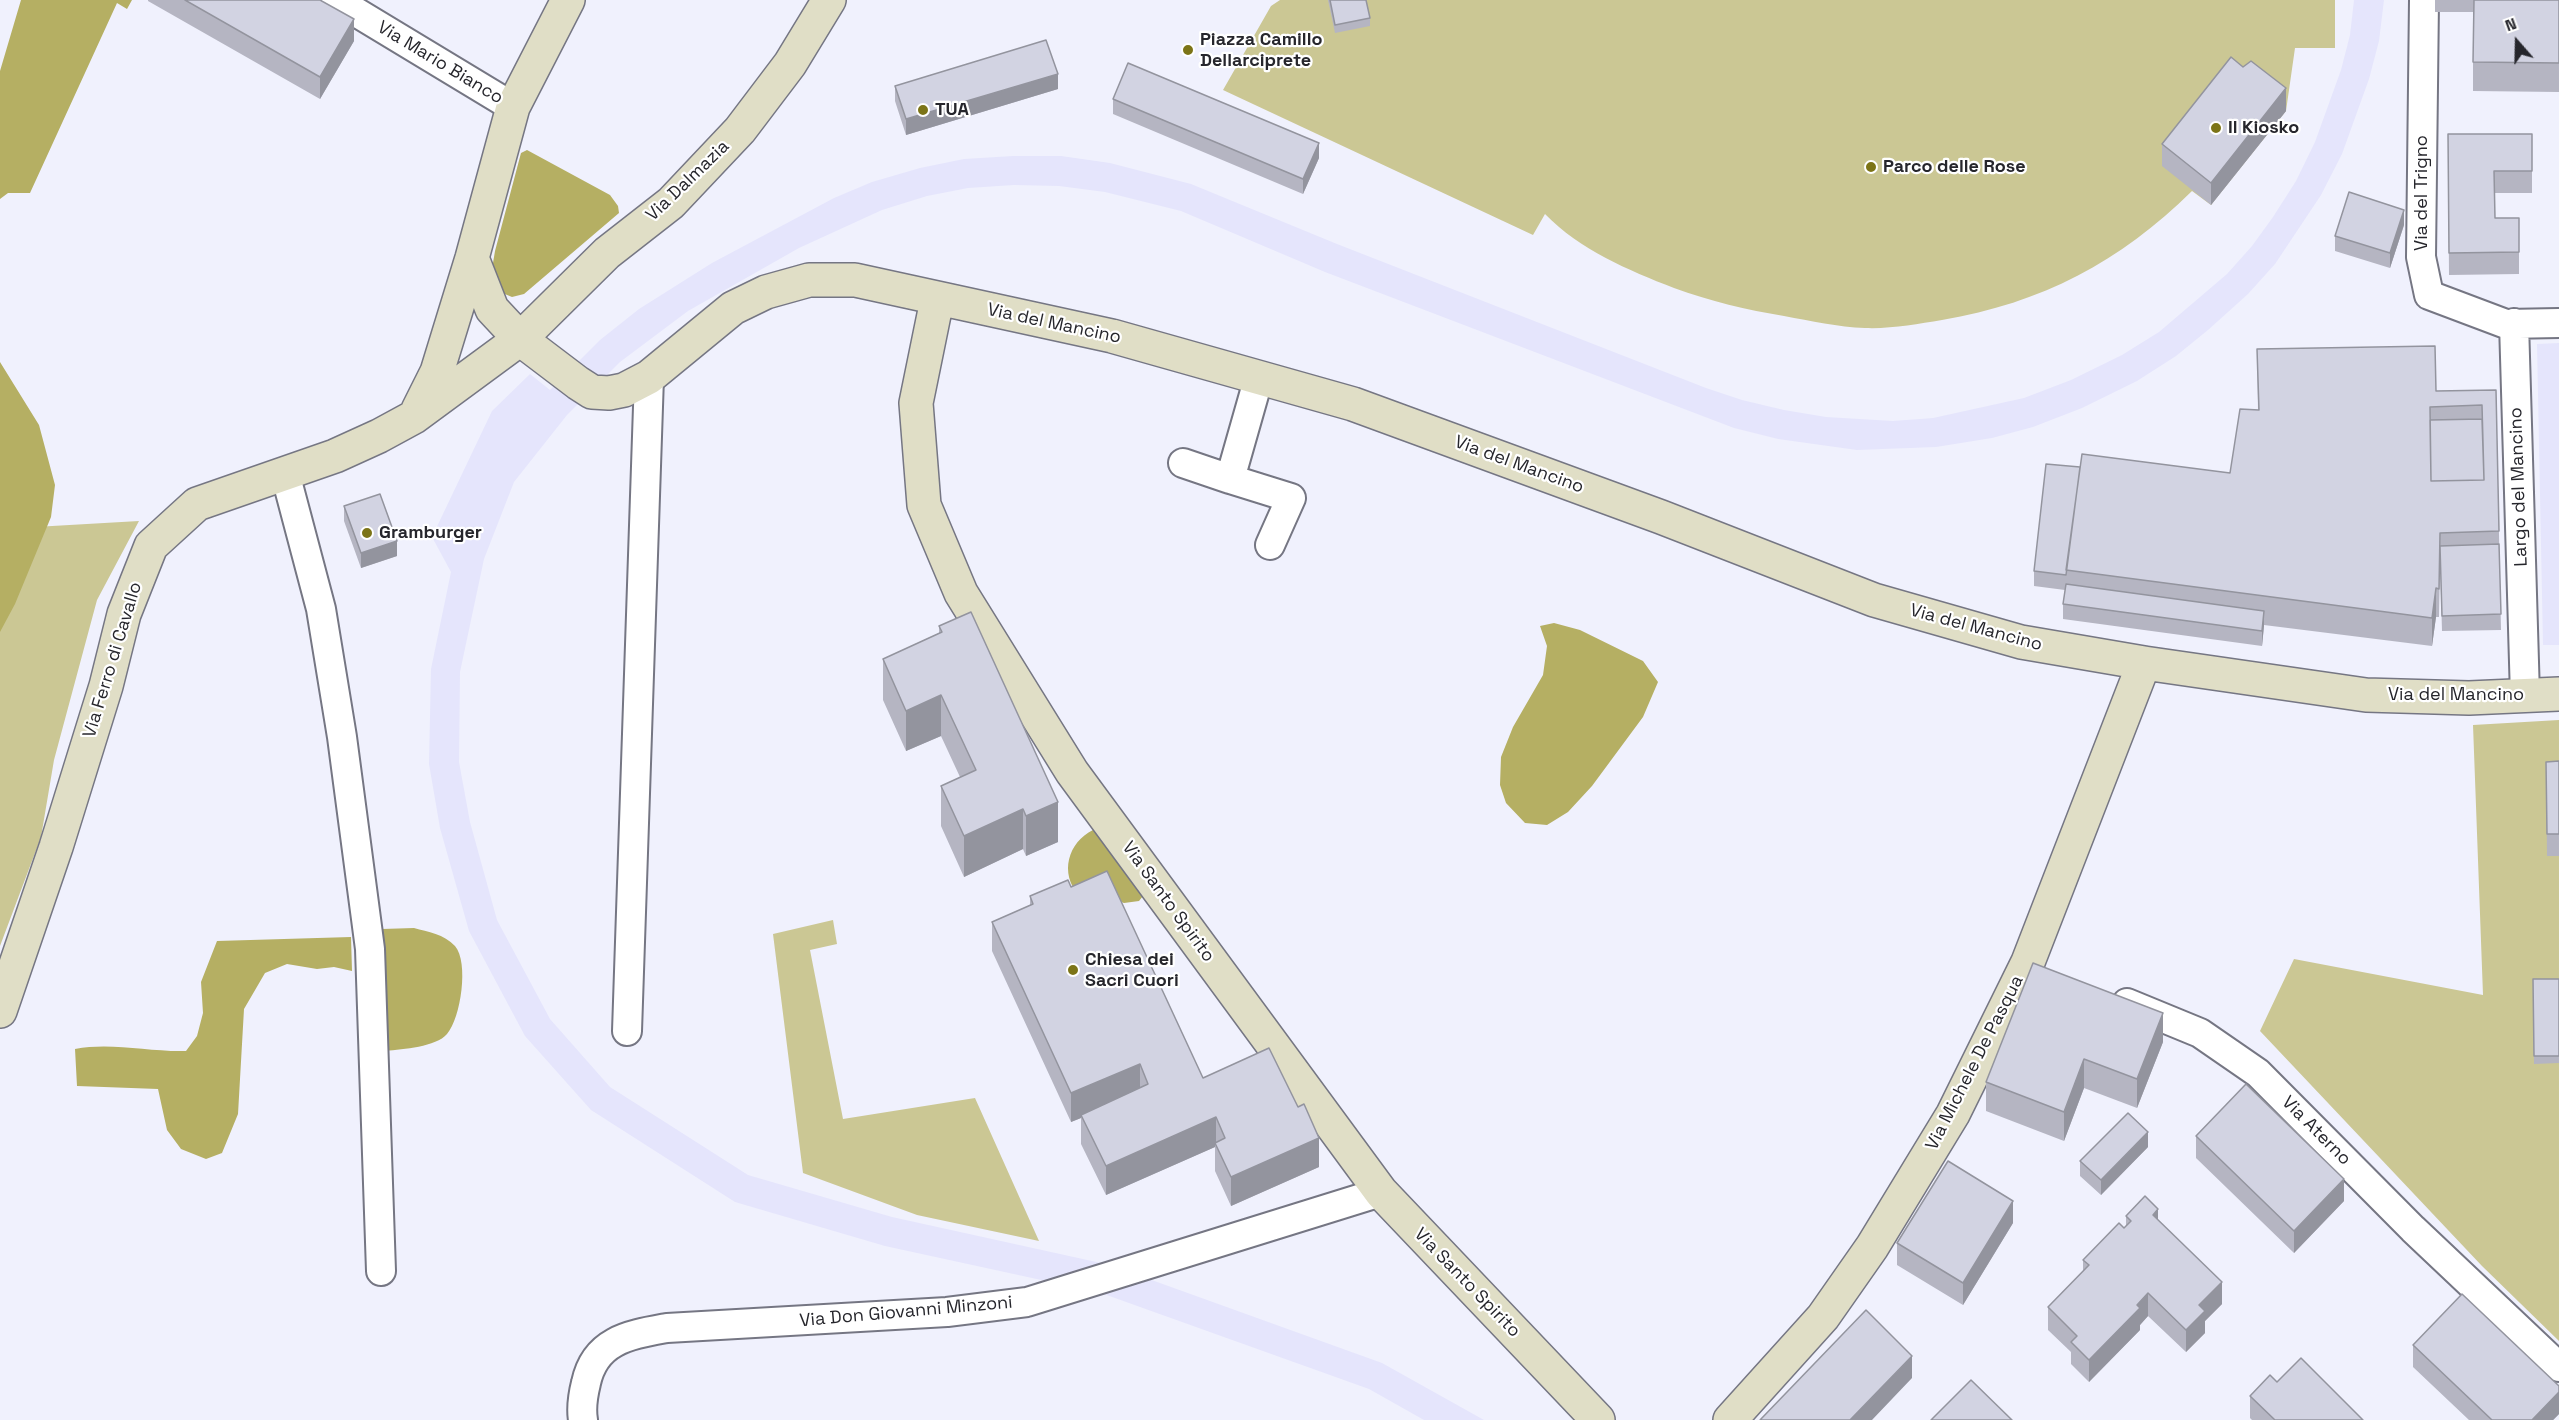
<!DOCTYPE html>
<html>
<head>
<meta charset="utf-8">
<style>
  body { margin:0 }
  #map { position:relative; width:2559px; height:1420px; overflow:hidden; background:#f0f1fd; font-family:"Space Grotesk",sans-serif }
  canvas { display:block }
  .north { position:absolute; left:2487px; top:12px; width:60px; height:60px; -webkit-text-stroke:4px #fff; paint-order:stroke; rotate:340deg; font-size:16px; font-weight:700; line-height:24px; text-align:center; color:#26262c }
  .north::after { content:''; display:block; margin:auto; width:21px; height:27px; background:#26262c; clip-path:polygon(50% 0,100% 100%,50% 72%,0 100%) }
</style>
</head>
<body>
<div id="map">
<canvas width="2559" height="1420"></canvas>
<div class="north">N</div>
</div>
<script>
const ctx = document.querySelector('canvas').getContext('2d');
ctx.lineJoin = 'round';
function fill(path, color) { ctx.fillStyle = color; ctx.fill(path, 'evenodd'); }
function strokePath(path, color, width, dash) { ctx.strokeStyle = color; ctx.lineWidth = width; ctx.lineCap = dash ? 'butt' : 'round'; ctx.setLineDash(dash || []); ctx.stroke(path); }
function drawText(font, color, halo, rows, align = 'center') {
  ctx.font = font + ' "Space Grotesk",sans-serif'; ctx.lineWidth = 4.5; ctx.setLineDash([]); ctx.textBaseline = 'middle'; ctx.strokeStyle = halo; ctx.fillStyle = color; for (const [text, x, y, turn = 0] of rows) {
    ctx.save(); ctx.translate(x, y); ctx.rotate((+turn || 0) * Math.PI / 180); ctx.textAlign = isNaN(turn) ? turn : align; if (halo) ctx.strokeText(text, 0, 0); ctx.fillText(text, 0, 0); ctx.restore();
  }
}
fill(new Path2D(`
  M 2354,0 L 2384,0 L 2379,41 L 2369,79 L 2342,154 L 2321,195 L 2275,264 L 2248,294 L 2208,330 L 2176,356 L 2137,381 L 2082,408 L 2033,427 L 1992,438 L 1936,447 L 1857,450 L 1778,439 L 1734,428 L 1325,272 L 1181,211 L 1105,192 L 1059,186 L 1014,185 L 968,188 L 927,196 L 882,210 L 799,248 L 688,311 L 620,362 L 567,415 L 514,482 L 484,559 L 460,672 L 459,762 L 470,822 L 497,920 L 550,1019 L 610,1087 L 748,1175 L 892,1217 L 1110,1265 L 1382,1363 L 1484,1420 L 1424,1420 L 1369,1389 L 1101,1293 L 885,1246 L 735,1202 L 591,1110 L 525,1036 L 469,931 L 440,828 L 429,764 L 431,669 L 451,572 L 432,537 L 492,411 L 530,374 L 550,390 L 600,340 L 639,309 L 712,263 L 834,198 L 872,182 L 920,168 L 964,159 L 1013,156 L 1061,156 L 1110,163 L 1191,184 L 1337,244 L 1706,388 L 1742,400 L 1784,410 L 1826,417 L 1893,421 L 1933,418 L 2024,398 L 2071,380 L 2122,355 L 2159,332 L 2227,274 L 2252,246 L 2273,217 L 2296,181 L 2315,142 L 2341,70 L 2350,35 Z
  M 2559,343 L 2559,645 L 2543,645 L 2537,344 Z`), '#e5e5fc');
fill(new Path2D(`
  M 1280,0 L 2335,0 L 2335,48 L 2295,48 L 2286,111 L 2211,205 L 2192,191 C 2120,262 2042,303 1942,320 C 1917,324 1891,329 1865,328 C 1838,327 1811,321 1784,316 C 1747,310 1710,301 1674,288 C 1628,270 1580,250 1545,214 L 1533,235 L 1223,90 L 1271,6 Z
  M 139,521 L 97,600 L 54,760 L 41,837 L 0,946 L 0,529 Z
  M 2559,720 L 2559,1341 L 2482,1266 L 2260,1031 L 2294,959 L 2483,995 L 2473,725 Z
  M 833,920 L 837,944 L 810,950 L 843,1119 L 975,1098 L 1039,1241 L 917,1215 L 803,1173 L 773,934 Z`), '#cbc794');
fill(new Path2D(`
  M 21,0 L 132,0 L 127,9 L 117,3 L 30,193 L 8,193 L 0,199 L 0,71 Z
  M 527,150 L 610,195 L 618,206 L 619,213 L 524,294 L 512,297 L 500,292 L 492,269 L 495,251 L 521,153 Z
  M 0,362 L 39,425 L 55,485 L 51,517 L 15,604 L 0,632 Z
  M 1554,623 L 1580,630 L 1643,661 L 1658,682 L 1643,717 L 1592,786 L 1568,812 L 1547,825 L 1525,823 L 1506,803 L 1500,785 L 1501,757 L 1513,727 L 1543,675 L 1547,646 L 1540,626 Z
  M 1093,830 L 1143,896 L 1139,901 L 1124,903 L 1110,898 L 1079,895 C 1059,874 1068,842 1093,830 Z
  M 414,928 C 428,932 444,934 455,946 C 469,962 461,1018 447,1034 C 436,1047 403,1049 386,1051 L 382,929 Z
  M 351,937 L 352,971 L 334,967 L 317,969 L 287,964 L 265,973 L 244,1009 L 238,1114 L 222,1153 L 206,1159 L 181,1149 L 167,1130 L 158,1089 L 77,1086 L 75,1049 C 111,1042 149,1052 186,1051 L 197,1036 L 203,1013 L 201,982 L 217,941 Z`), '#b5af63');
const street = new Path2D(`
  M 336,0 L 513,107
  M 2424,0 L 2421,257 L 2429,295 L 2506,324 L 2559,323
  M 2514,323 L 2525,696
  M 1259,377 L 1230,479 L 1291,498 L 1270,545
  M 1183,463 L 1230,479
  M 285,473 L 321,609 L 342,737 L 370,949 L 381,1271
  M 2127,1003 L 2200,1033 L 2258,1073 L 2413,1229 L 2559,1367
  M 627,1031 L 649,377
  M 583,1420 C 581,1408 583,1395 586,1383 C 595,1340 629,1335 667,1328 L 947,1312 L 1027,1302 L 1381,1192`);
const secondary = new Path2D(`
  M 472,258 L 492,309 L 520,339 L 578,383 L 592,392 L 609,393 L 624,390 L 649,377 L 733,308 L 766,292 L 809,280 L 855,280 L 1112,336 L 1353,404 L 1661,517 L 1874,600 L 2021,642 L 2144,663 L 2366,695 L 2469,698 L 2559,694
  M 937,300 L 916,403 L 924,505 L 961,593 L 1072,772 L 1381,1192 L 1598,1420
  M 418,410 L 437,372 L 472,258 L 513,107 L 568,0
  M 0,1011 L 56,847 L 106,686 L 124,614 L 151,546 L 197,504 L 335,456 L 379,436 L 414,417 L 520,339 L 607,253 L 671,203 L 740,130 L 790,64 L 829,0
  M 1730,1420 L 1823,1317 L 1872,1247 L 1953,1114 L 2028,962 L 2144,663`);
strokePath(street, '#757683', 32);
strokePath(secondary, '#757683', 36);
strokePath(street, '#fff', 28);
strokePath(secondary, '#e0dec6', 33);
fill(new Path2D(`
  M 148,0 L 320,0 L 354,41 L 320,99 L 148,1 Z
  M 1328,0 L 1366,0 L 1370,18 L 1370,26 L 1335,33 Z
  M 2435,0 L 2559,0 L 2559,92 L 2473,91 L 2473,12 L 2435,12 Z
  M 895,86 L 1058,89 L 906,135 L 895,101 Z
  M 1113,99 L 1319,158 L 1303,194 L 1113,114 Z
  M 2286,111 L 2211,205 L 2162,166 L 2162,144 Z
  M 2448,134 L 2532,134 L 2532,193 L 2495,193 L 2495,218 L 2519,218 L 2519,274 L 2449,275 Z
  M 2404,225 L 2390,268 L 2335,251 L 2335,236 Z
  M 2257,349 L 2436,391 L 2496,390 L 2501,630 L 2442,631 L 2440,561 L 2439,617 L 2436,617 L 2432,646 L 2264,625 L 2262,646 L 2063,619 L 2063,604 L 2065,590 L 2034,586 L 2034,571 L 2080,467 L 2230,473 L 2258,410 Z
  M 344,506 L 397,556 L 361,568 L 344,521 Z
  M 939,626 L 1058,842 L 1026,856 L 1023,849 L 964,877 L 941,826 L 941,786 L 960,777 L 941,736 L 906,751 L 883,700 L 883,659 L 939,633 Z
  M 2559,761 L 2559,856 L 2547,856 L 2546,762 Z
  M 1071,887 L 1203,1078 L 1319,1167 L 1231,1206 L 1215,1171 L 1215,1147 L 1106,1195 L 1081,1144 L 1081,1118 L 1071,1122 L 992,951 L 992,922 L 1030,905 L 1030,896 Z
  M 2033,963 L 2163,1042 L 2137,1108 L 2084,1088 L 2064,1141 L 1986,1111 L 1986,1082 Z
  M 2533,979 L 2559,979 L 2559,1063 L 2534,1064 Z
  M 2196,1136 L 2344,1201 L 2294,1253 L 2196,1158 Z
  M 2148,1147 L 2101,1195 L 2080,1176 L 2080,1161 Z
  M 2126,1216 L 2158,1220 L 2222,1304 L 2205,1321 L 2205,1333 L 2186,1352 L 2148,1316 L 2140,1325 L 2140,1330 L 2089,1382 L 2071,1364 L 2071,1352 L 2048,1330 L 2048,1307 L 2083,1271 L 2083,1260 L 2126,1227 Z
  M 2013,1223 L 1963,1305 L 1897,1265 L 1897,1243 Z
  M 2413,1345 L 2559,1386 L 2559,1414 L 2553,1420 L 2469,1420 L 2413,1367 Z
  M 2277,1382 L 2363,1420 L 2252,1420 L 2250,1418 L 2250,1396 Z`), '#b5b5c2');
fill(new Path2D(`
  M 354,19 L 354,41 L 320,99 L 320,77 Z
  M 1058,74 L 1058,89 L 906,135 L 906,119 Z
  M 2286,88 L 2286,111 L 2211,205 L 2211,183 Z
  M 1319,143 L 1319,158 L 1303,194 L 1303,179 Z
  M 2404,210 L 2404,225 L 2390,268 L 2390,253 Z
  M 397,541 L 397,556 L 361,568 L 361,553 Z
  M 2436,588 L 2436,617 L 2432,646 L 2432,618 Z
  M 2264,611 L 2264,626 L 2262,646 L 2262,631 Z
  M 941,695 L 941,736 L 906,751 L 906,711 Z
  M 1058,802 L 1058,842 L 1026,856 L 1026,816 Z
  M 1023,809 L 1023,849 L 964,877 L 964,836 Z
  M 2163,1013 L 2163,1042 L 2137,1108 L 2137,1079 Z
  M 2084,1059 L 2084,1088 L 2064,1141 L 2064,1112 Z
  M 1140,1064 L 1140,1092 L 1081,1115 L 1081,1118 L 1071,1122 L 1071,1093 Z
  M 1216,1117 L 1216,1145 L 1215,1143 L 1215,1147 L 1106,1195 L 1106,1166 Z
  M 2148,1132 L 2148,1147 L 2101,1195 L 2101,1180 Z
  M 1319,1138 L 1319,1167 L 1231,1206 L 1231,1177 Z
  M 2344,1179 L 2344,1201 L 2294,1253 L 2294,1231 Z
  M 2013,1201 L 2013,1223 L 1963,1305 L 1963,1283 Z
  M 2158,1209 L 2158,1231 L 2153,1215 Z
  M 2222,1282 L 2222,1304 L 2205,1321 L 2205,1333 L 2186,1352 L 2186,1330 L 2199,1305 Z
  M 2148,1293 L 2148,1316 L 2140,1325 L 2140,1330 L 2089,1382 L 2089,1360 Z
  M 1912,1356 L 1912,1378 L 1872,1420 L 1850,1420 Z
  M 2559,1392 L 2559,1414 L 2553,1420 L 2532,1420 Z`), '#93949e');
const building = new Path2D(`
  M 185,0 L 320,0 L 354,19 L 320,77 Z
  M 1330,0 L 1366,0 L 1370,18 L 1335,25 Z
  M 2474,0 L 2559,0 L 2559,63 L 2473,62 Z
  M 1046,40 L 1058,74 L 906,119 L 895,86 Z
  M 2231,57 L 2243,67 L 2251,61 L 2286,88 L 2211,183 L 2162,144 Z
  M 1128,63 L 1319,143 L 1303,179 L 1113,99 Z
  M 2448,134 L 2532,134 L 2532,171 L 2494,171 L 2495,218 L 2519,218 L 2519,252 L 2449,253 Z
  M 2349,192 L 2404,210 L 2390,253 L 2335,236 Z
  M 2435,346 L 2436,391 L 2496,390 L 2499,531 L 2440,533 L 2439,589 L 2436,588 L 2432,618 L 2066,570 L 2082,454 L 2230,473 L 2240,409 L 2259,410 L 2257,349 ZM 2482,405 L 2484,480 L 2431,481 L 2430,407 Z
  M 2482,419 L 2484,480 L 2431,481 L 2430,420 Z
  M 2046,464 L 2080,467 L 2066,575 L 2034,571 Z
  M 380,494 L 397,541 L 361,553 L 344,506 Z
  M 2499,544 L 2501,614 L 2442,616 L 2440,546 Z
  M 2066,584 L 2264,611 L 2262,631 L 2063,604 Z
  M 971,612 L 1058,802 L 1026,816 L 1023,809 L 964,836 L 941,786 L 976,770 L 941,695 L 906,711 L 883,659 L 942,632 L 939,626 Z
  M 2559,761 L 2559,834 L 2547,834 L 2546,762 Z
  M 1107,871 L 1203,1078 L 1269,1048 L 1298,1107 L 1304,1104 L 1319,1138 L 1231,1177 L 1215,1143 L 1225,1138 L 1216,1117 L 1106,1166 L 1081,1115 L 1148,1084 L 1140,1064 L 1071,1093 L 992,922 L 1033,904 L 1030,896 L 1068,880 L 1071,887 Z
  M 2033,963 L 2163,1013 L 2137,1079 L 2084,1059 L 2064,1112 L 1986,1082 Z
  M 2533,979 L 2559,979 L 2559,1056 L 2534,1056 Z
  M 2246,1084 L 2344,1179 L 2294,1231 L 2196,1136 Z
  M 2128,1113 L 2148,1132 L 2101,1180 L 2080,1161 Z
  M 1948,1161 L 2013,1201 L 1963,1283 L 1897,1243 Z
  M 2145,1196 L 2158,1209 L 2153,1215 L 2222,1282 L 2199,1305 L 2205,1311 L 2186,1330 L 2148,1293 L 2137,1305 L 2140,1308 L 2089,1360 L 2071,1342 L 2077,1336 L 2048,1307 L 2089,1265 L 2083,1260 L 2119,1223 L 2124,1228 L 2131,1221 L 2126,1216 Z
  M 2462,1294 L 2559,1386 L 2559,1392 L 2532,1420 L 2492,1420 L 2413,1345 Z
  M 1866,1310 L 1912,1356 L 1850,1420 L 1760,1420 Z
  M 2301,1358 L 2363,1420 L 2275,1420 L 2250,1396 L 2270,1375 L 2277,1382 Z
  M 1971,1380 L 2012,1420 L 1931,1420 Z`);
fill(building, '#d2d3e2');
strokePath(building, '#93949e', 1.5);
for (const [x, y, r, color] of [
  [1188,50,6,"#7c7417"],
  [923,110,6,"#7c7417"],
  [2216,128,6,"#7c7417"],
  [1871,167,6,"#7c7417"],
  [367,533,6,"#7c7417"],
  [1073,970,6,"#7c7417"]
]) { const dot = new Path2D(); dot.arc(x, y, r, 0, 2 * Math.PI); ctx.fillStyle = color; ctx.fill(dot); strokePath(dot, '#fff', 2); }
drawText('bold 18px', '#26262c', '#fff', [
  ["Piazza Camillo",1200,40],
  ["Dellarciprete",1200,61],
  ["TUA",935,110],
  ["Il Kiosko",2228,128],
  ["Parco delle Rose",1883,167],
  ["Gramburger",379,533],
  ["Chiesa dei",1085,960],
  ["Sacri Cuori",1085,981]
], 'left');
drawText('18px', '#26262c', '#fff', [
  ["Via Mario Bianco",440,63,31],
  ["Via Dalmazia",688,181,-44],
  ["Via del Trigno",2422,193,-90],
  ["Via del Mancino",1054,324,12],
  ["Via del Mancino",1519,465,20],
  ["Largo del Mancino",2519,487,-92],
  ["Via del Mancino",1976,628,15],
  ["Via Ferro di Cavallo",113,660,-73],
  ["Via del Mancino",2456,695],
  ["Via Santo Spirito",1168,902,54],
  ["Via Michele De Pasqua",1975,1063,-63],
  ["Via Aterno",2316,1131,45],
  ["Via Santo Spirito",1467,1283,46],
  ["Via Don Giovanni Minzoni",906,1312,-5]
]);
</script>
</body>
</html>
